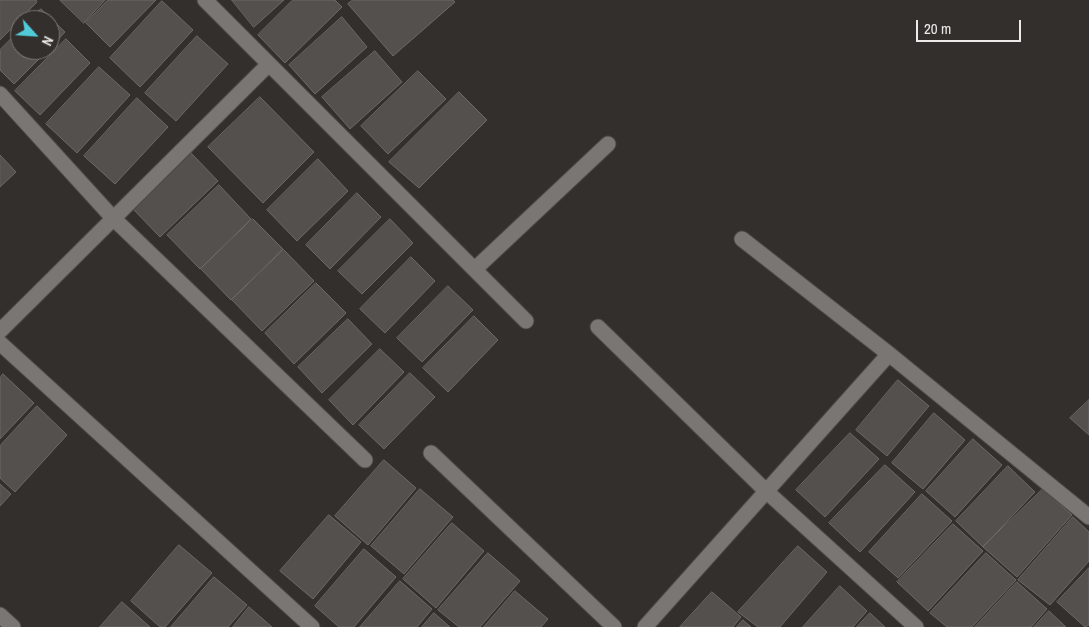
<!DOCTYPE html>
<html>
<head>
<meta charset="utf-8">
<style>
  body { margin:0 }
  #map { position:relative; width:1089px; height:627px; overflow:hidden; background:#322f2c; font-family:"Archivo Narrow",sans-serif }
  canvas { display:block }
  .north { position:absolute; left:10px; top:10px; width:50px; height:50px; box-sizing:border-box; background:#322f2c; border:1px solid #7d7a78; border-radius:50%; rotate:116deg; font-size:14px; font-weight:700; line-height:20px; text-align:center; color:#edeae9 }
  .north::after { content:''; display:block; margin:auto; width:18px; height:22px; background:#52cbd8; clip-path:polygon(50% 0,100% 100%,50% 72%,0 100%) }
  .scale { position:absolute; left:916px; top:20px; width:105px; height:22px; box-sizing:border-box; border:2px solid #edeae9; border-top:0; padding-left:6px; font-size:15px; line-height:18px; white-space:nowrap; color:#edeae9; -webkit-text-stroke:4px #322f2c; paint-order:stroke }
</style>
</head>
<body>
<div id="map">
<canvas width="1089" height="627"></canvas>
<div class="north">N</div>
<div class="scale">20 m</div>
</div>
<script>
const ctx = document.querySelector('canvas').getContext('2d');
ctx.lineJoin = 'round';
function fill(path, color) { ctx.fillStyle = color; ctx.fill(path, 'evenodd'); }
function strokePath(path, color, width, dash) { ctx.strokeStyle = color; ctx.lineWidth = width; ctx.lineCap = dash ? 'butt' : 'round'; ctx.setLineDash(dash || []); ctx.stroke(path); }
const building = new Path2D(`
  M 0,0 L 36,0 L 37,2 L 0,40 Z
  M 60,0 L 105,0 L 84,23 Z
  M 108,0 L 156,0 L 110,47 L 86,23 Z
  M 232,0 L 284,0 L 254,27 Z
  M 293,0 L 335,0 L 342,7 L 285,63 L 258,35 Z
  M 353,0 L 453,0 L 455,2 L 393,56 L 348,4 Z
  M 162,1 L 193,30 L 140,87 L 110,58 Z
  M 41,9 L 65,32 L 50,48 L 50,20 L 30,20 Z
  M 342,17 L 367,47 L 315,94 L 289,65 Z
  M 20,30 L 20,50 L 48,50 L 14,84 L 0,70 L 0,50 Z
  M 197,36 L 228,64 L 176,121 L 145,93 Z
  M 66,39 L 90,63 L 40,115 L 15,91 Z
  M 375,51 L 402,82 L 350,129 L 322,97 Z
  M 99,67 L 130,95 L 77,153 L 46,124 Z
  M 418,71 L 446,99 L 388,154 L 361,126 Z
  M 459,92 L 487,120 L 419,188 L 389,162 Z
  M 260,97 L 314,152 L 263,203 L 208,147 Z
  M 137,98 L 168,127 L 115,184 L 84,156 Z
  M 191,153 L 218,181 L 160,237 L 133,209 Z
  M 0,155 L 16,172 L 0,187 Z
  M 318,159 L 348,191 L 297,241 L 267,210 Z
  M 219,185 L 251,219 L 200,269 L 167,235 Z
  M 357,193 L 381,217 L 330,269 L 306,245 Z
  M 253,219 L 283,249 L 231,300 L 201,269 Z
  M 390,219 L 413,243 L 362,294 L 338,271 Z
  M 284,250 L 314,281 L 262,331 L 232,300 Z
  M 411,257 L 435,281 L 385,333 L 360,309 Z
  M 316,283 L 346,313 L 294,364 L 265,333 Z
  M 448,286 L 473,310 L 422,362 L 397,338 Z
  M 474,316 L 498,340 L 448,392 L 423,368 Z
  M 348,319 L 372,344 L 322,393 L 298,367 Z
  M 380,349 L 404,372 L 353,425 L 329,400 Z
  M 410,373 L 435,397 L 384,449 L 359,425 Z
  M 3,374 L 34,403 L 0,439 L 0,378 Z
  M 898,380 L 929,406 L 887,456 L 856,430 Z
  M 1089,400 L 1089,435 L 1070,418 Z
  M 37,406 L 67,435 L 15,492 L 0,478 L 0,446 Z
  M 934,413 L 965,440 L 923,489 L 892,463 Z
  M 850,433 L 879,459 L 825,517 L 796,490 Z
  M 973,439 L 1002,465 L 955,517 L 926,491 Z
  M 384,460 L 416,488 L 368,545 L 335,516 Z
  M 885,465 L 915,492 L 860,552 L 829,523 Z
  M 1008,466 L 1035,492 L 983,547 L 956,521 Z
  M 0,484 L 11,494 L 0,506 Z
  M 420,489 L 453,517 L 404,574 L 371,546 Z
  M 1043,489 L 1072,515 L 1017,577 L 983,547 Z
  M 922,494 L 952,521 L 898,578 L 869,552 Z
  M 329,515 L 361,542 L 313,599 L 280,571 Z
  M 1073,517 L 1089,532 L 1089,561 L 1050,605 L 1018,580 Z
  M 452,523 L 484,551 L 436,608 L 403,579 Z
  M 953,524 L 983,551 L 928,611 L 897,582 Z
  M 179,545 L 212,573 L 165,627 L 160,627 L 131,601 Z
  M 798,546 L 827,572 L 780,627 L 758,627 L 738,612 Z
  M 364,549 L 396,577 L 354,627 L 339,627 L 315,606 Z
  M 488,553 L 520,581 L 480,627 L 459,627 L 438,610 Z
  M 986,553 L 1016,580 L 972,627 L 947,627 L 930,613 Z
  M 1089,568 L 1089,625 L 1085,627 L 1057,602 Z
  M 214,577 L 247,605 L 228,627 L 171,627 Z
  M 400,581 L 432,609 L 417,627 L 360,627 Z
  M 1017,582 L 1047,609 L 1031,627 L 975,627 Z
  M 840,586 L 867,611 L 853,627 L 803,627 Z
  M 515,591 L 548,619 L 541,627 L 484,627 Z
  M 712,592 L 741,617 L 733,627 L 680,627 Z
  M 122,602 L 150,627 L 100,627 Z
  M 249,607 L 272,627 L 233,627 Z
  M 1049,611 L 1066,627 L 1034,627 Z
  M 434,613 L 450,627 L 422,627 Z
  M 870,613 L 885,627 L 857,627 Z
  M 743,620 L 751,627 L 737,627 Z`);
fill(building, '#53504d');
strokePath(building, '#6d6a66', 1);
const minor = new Path2D(`
  M 205,0 L 526,321
  M 0,94 L 113,218 L 365,460
  M 742,239 L 889,354 L 1089,517
  M 475,269 L 608,144
  M 598,327 L 766,491 L 916,627
  M 0,331 L 269,64
  M 0,343 L 312,627
  M 431,453 L 614,627
  M 0,615 L 13,627
  M 645,627 L 889,354`);
strokePath(minor, '#4d4a48', 17);
strokePath(minor, '#7a7673', 15);
</script>
</body>
</html>
